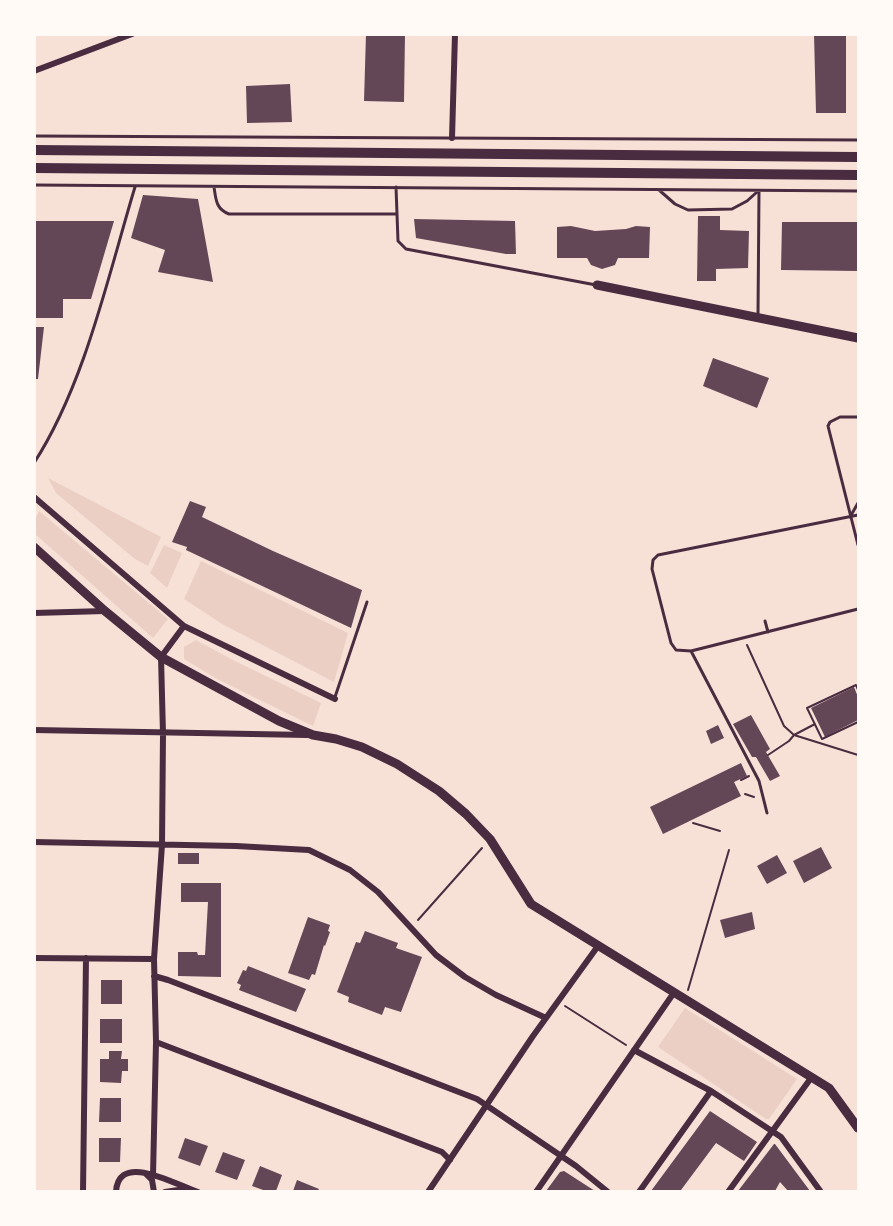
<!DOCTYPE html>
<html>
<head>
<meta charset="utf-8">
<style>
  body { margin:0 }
  #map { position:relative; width:893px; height:1226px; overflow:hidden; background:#f7e1d7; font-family:Montserrat,sans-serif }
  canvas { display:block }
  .frame { position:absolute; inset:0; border:36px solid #fffaf5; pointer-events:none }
</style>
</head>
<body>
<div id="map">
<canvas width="893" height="1226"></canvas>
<div class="frame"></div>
</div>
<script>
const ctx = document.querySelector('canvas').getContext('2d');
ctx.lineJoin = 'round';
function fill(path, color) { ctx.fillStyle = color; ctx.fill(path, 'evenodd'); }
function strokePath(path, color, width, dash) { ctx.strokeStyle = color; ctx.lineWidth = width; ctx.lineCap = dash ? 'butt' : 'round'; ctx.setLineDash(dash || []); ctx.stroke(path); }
fill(new Path2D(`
  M 48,478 L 161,537 L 148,566 L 135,559 L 56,493 Z
  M 39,511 L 168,619 L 153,638 L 35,534 L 35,520 Z
  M 164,545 L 182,553 L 167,588 L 150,573 Z
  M 201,561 L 348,633 L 334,682 L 222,624 L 184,599 Z
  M 196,640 L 233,660 L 321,703 L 313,726 L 217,679 L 184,659 L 184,647 Z
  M 685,1008 L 797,1079 L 769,1119 L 766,1119 L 658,1047 Z`), '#ebcfc5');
fill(new Path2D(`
  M 366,34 L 405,34 L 404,102 L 364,101 Z
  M 814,34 L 846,34 L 846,113 L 816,113 Z
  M 290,84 L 292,122 L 247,123 L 246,86 Z
  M 143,195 L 198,199 L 213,282 L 158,272 L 165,250 L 131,238 Z
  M 698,216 L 720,216 L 720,230 L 749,231 L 748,268 L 716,269 L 716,281 L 697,281 Z
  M 414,219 L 515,221 L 516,254 L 506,254 L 416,238 Z
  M 34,221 L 114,221 L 91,299 L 63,299 L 63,318 L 34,318 Z
  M 782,222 L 858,222 L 858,271 L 781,270 Z
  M 571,226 L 595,231 L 626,229 L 636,226 L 650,227 L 649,258 L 618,258 L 615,265 L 602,269 L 591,265 L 587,258 L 557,258 L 557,227 Z
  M 34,327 L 44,327 L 38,379 L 34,379 Z
  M 713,358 L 769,378 L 757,408 L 703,386 Z
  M 190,501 L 206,507 L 202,517 L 273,551 L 362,590 L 351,628 L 186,550 L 187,547 L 172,542 Z
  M 854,687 L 858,697 L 858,720 L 825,737 L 811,708 Z
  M 751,715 L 770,749 L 766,752 L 780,776 L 770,781 L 756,757 L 752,757 L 733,724 Z
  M 718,725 L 724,738 L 711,744 L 706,731 Z
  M 741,763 L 747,776 L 734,782 L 741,796 L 663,834 L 650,807 Z
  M 821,847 L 832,868 L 804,883 L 793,861 Z
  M 178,853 L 199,853 L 199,864 L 178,864 Z
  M 777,855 L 787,873 L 767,884 L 757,866 Z
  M 181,883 L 221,883 L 221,977 L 178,976 L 178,952 L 197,952 L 198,955 L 205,955 L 208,902 L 181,902 Z
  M 752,912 L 755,929 L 725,938 L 720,920 Z
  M 308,917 L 330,925 L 328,931 L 330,932 L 325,946 L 324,945 L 315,975 L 312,974 L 309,980 L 288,973 Z
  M 365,931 L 398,943 L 396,948 L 422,957 L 401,1012 L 385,1007 L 382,1015 L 348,1002 L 349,997 L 337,992 L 356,942 L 360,943 Z
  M 248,966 L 306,989 L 296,1012 L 239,990 L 241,985 L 237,983 L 243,970 L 246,971 Z
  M 101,980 L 122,980 L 122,1004 L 101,1004 Z
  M 100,1019 L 122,1019 L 122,1043 L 100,1043 Z
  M 109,1051 L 122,1051 L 121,1059 L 128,1059 L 128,1071 L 122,1071 L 121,1083 L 100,1082 L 100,1059 L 109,1059 Z
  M 100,1098 L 121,1098 L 121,1122 L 99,1122 Z
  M 710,1111 L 757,1142 L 744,1161 L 716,1143 L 681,1190 L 683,1191 L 651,1191 Z
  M 99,1138 L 121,1138 L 120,1162 L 99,1162 Z
  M 185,1138 L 208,1146 L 200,1166 L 178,1158 Z
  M 774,1144 L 775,1144 L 810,1191 L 788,1191 L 780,1182 L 775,1191 L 738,1191 Z
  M 223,1152 L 245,1160 L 237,1180 L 215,1172 Z
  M 260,1166 L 282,1175 L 276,1191 L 266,1191 L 252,1186 Z
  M 564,1171 L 595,1191 L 546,1191 L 560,1172 Z
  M 297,1180 L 319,1189 L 318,1191 L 293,1191 Z`), '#644757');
strokePath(new Path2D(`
  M 747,645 L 784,726 L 794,735 L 789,741 L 768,755
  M 858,690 L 856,685 L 807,708 L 822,739 L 858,722
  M 815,724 L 794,735 L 858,755
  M 741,780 L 749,776
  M 745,794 L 754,797
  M 693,823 L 720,831
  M 418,920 L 482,848
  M 688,990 L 729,850
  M 565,1006 L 626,1045`), '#4a2c40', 2);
strokePath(new Path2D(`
  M 34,136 L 858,140
  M 34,185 L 858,191
  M 214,187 C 216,200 216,209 229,214 L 396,214
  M 396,187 L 398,241 L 406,249 L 596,285
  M 659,190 L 675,204 L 688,210 L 732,209 L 747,201 L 757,192
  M 758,315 L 759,191
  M 858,417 L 840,417 L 830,422 L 828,426 L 858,545
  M 34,463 C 85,384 108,276 135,187
  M 858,515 L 658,555 L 653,560 L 652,569 L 671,643 L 676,650 L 691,651 L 858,609
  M 850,517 L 858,503
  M 765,621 L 768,632
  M 691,651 L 759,781 L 767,813
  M 335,697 L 367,602`), '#4a2c40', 3);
strokePath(new Path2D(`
  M 34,71 L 132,34
  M 452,138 L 455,34
  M 34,497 L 184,626 L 335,699
  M 34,613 L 105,611
  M 34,730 L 307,735
  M 34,842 L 236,846 L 309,850 L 350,870 L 378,892 L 436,955 L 465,977 L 496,995 L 546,1018
  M 34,958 L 154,959
  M 154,976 L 168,980 L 477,1099 L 576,1166 L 608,1192
  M 156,1042 L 442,1152 L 450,1160
  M 634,1050 L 711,1091 L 781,1137 L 821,1192
  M 146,1174 L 152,1180 L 154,1192
  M 153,1176 L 156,1042 L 154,959 L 162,845 L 163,734 L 161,657 L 184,626
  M 83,1192 L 86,958
  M 116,1192 C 118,1150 178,1186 198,1192
  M 165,1192 L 185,1189
  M 428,1192 L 533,1036 L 598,946
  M 536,1192 L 673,994
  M 639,1192 L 711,1091
  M 728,1192 L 811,1078`), '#4a2c40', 6);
strokePath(new Path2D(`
  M 597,285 L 858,338
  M 34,547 L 105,611 L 161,657 L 279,721 L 313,735 L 336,739 L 362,747 L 397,764 L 439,791 L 466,814 L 490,839 L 531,904 L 829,1088 L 858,1128`), '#4a2c40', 9);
strokePath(new Path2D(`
  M 34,150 L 858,157
  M 34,168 L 858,175`), '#4a2c40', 10);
</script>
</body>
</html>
